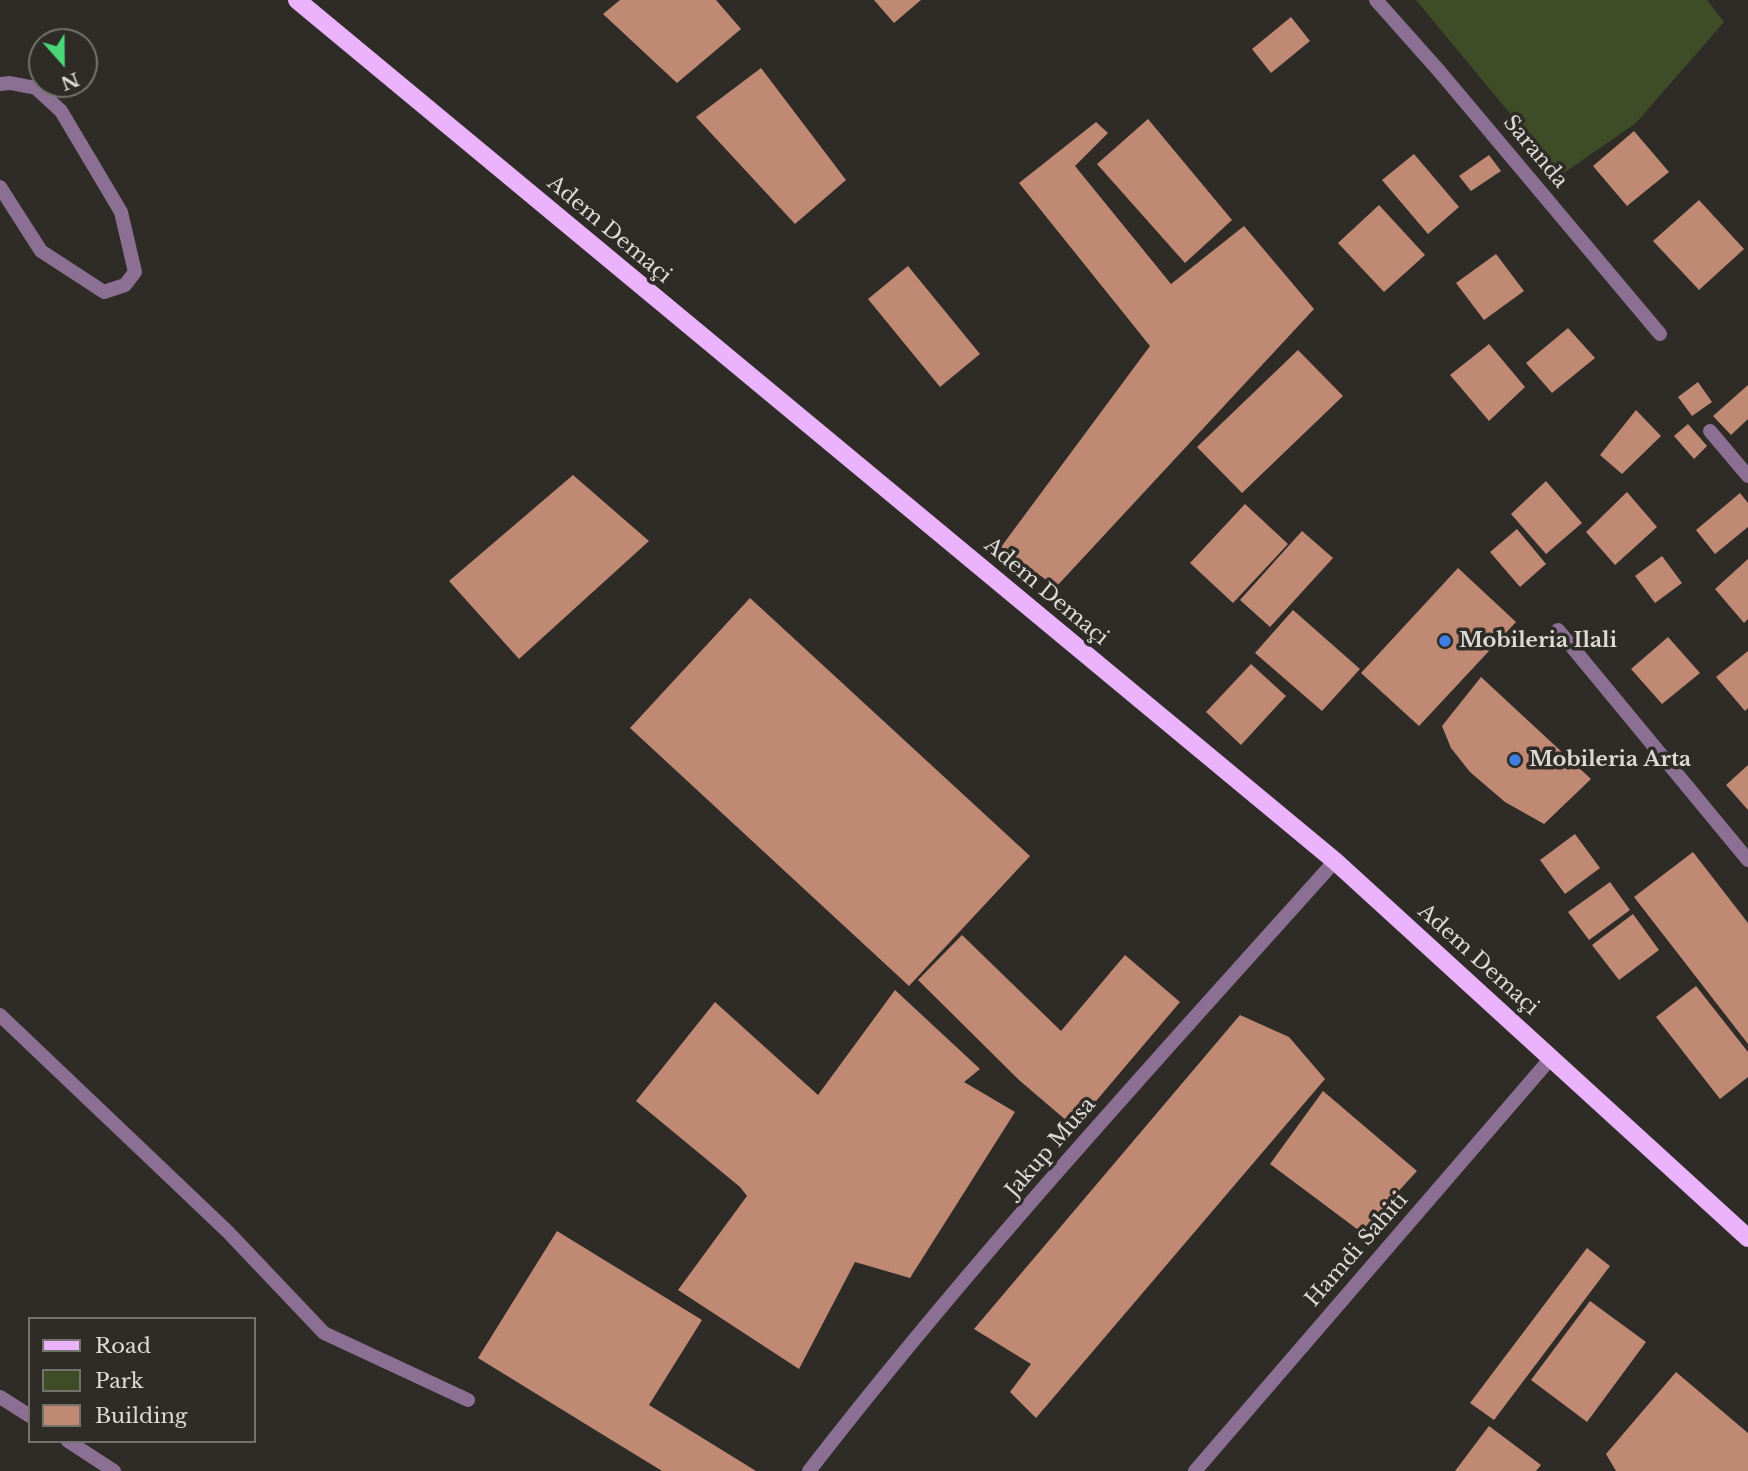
<!DOCTYPE html>
<html>
<head>
<meta charset="utf-8">
<style>
  body { margin:0 }
  #map { position:relative; width:1748px; height:1471px; overflow:hidden; background:#2f2c27; font-family:"Libre Baskerville",serif }
  canvas { display:block }
  .legend { position:absolute; left:28px; top:1317px; width:228px; height:126px; box-sizing:border-box; background:#2f2c27; border:2px solid #74726d; margin:0; padding:9px 12px; list-style:none; font-size:21px; color:#dcdad7 }
  .legend li { display:flex; align-items:center; gap:14px; height:35px }
  .legend b { width:35px; border:2px solid #74726d }
  .north { position:absolute; left:28px; top:28px; width:70px; height:70px; box-sizing:border-box; background:#2f2c27; border:2px solid #74726d; border-radius:50%; rotate:159deg; font-size:19px; font-weight:700; line-height:28px; text-align:center; color:#dcdad7 }
  .north::after { content:''; display:block; margin:auto; width:24px; height:32px; background:#4ad778; clip-path:polygon(50% 0,100% 100%,50% 72%,0 100%) }
</style>
</head>
<body>
<div id="map">
<canvas width="1748" height="1471"></canvas>
<ul class="legend">
<li><b style="height:9px;background:#eab3fb"></b>Road</li>
<li><b style="height:19px;background:#3e4c28"></b>Park</li>
<li><b style="height:19px;background:#c08974"></b>Building</li>
</ul>
<div class="north">N</div>
</div>
<script>
const ctx = document.querySelector('canvas').getContext('2d');
ctx.lineJoin = 'round';
function fill(path, color) { ctx.fillStyle = color; ctx.fill(path, 'evenodd'); }
function strokePath(path, color, width, dash) { ctx.strokeStyle = color; ctx.lineWidth = width; ctx.lineCap = dash ? 'butt' : 'round'; ctx.setLineDash(dash || []); ctx.stroke(path); }
function drawText(font, color, halo, rows, align = 'center') {
  ctx.font = font + ' "Libre Baskerville",serif'; ctx.lineWidth = 7; ctx.setLineDash([]); ctx.textBaseline = 'middle'; ctx.strokeStyle = halo; ctx.fillStyle = color; for (const [text, x, y, turn = 0] of rows) {
    ctx.save(); ctx.translate(x, y); ctx.rotate((+turn || 0) * Math.PI / 180); ctx.textAlign = isNaN(turn) ? turn : align; if (halo) ctx.strokeText(text, 0, 0); ctx.fillText(text, 0, 0); ctx.restore();
  }
}
fill(new Path2D(`
  M 1416,0 L 1707,0 L 1724,22 L 1636,123 L 1561,175 Z`), '#3e4c28');
fill(new Path2D(`
  M 620,0 L 716,0 L 741,29 L 677,83 L 603,14 Z
  M 874,0 L 921,0 L 894,23 Z
  M 1291,17 L 1310,41 L 1271,73 L 1252,49 Z
  M 761,68 L 846,180 L 795,224 L 696,117 Z
  M 1148,119 L 1232,220 L 1185,263 L 1097,164 Z
  M 1096,122 L 1108,133 L 1075,166 L 1171,284 L 1244,226 L 1314,309 L 1056,587 L 1001,547 L 1150,346 L 1019,183 Z
  M 1634,131 L 1669,172 L 1627,206 L 1593,166 Z
  M 1414,154 L 1459,207 L 1428,234 L 1382,180 Z
  M 1489,155 L 1501,171 L 1471,191 L 1459,176 Z
  M 1699,200 L 1744,249 L 1699,290 L 1653,241 Z
  M 1379,205 L 1425,255 L 1384,292 L 1338,243 Z
  M 1496,254 L 1524,291 L 1484,320 L 1456,283 Z
  M 908,266 L 980,354 L 940,387 L 868,299 Z
  M 1568,328 L 1595,358 L 1552,393 L 1526,363 Z
  M 1489,344 L 1525,387 L 1489,421 L 1450,375 Z
  M 1298,350 L 1343,396 L 1242,493 L 1197,447 Z
  M 1698,382 L 1712,402 L 1692,416 L 1678,397 Z
  M 1748,385 L 1748,419 L 1731,435 L 1713,416 Z
  M 1636,410 L 1661,436 L 1622,474 L 1600,455 Z
  M 1688,424 L 1707,446 L 1694,459 L 1674,436 Z
  M 573,475 L 649,541 L 519,659 L 449,581 Z
  M 1546,481 L 1582,523 L 1546,554 L 1511,514 Z
  M 1627,492 L 1657,527 L 1615,565 L 1586,532 Z
  M 1740,493 L 1748,503 L 1748,527 L 1715,554 L 1696,530 Z
  M 1245,504 L 1288,544 L 1233,603 L 1190,563 Z
  M 1517,529 L 1546,564 L 1520,587 L 1490,552 Z
  M 1302,531 L 1333,558 L 1270,627 L 1240,600 Z
  M 1662,556 L 1682,583 L 1655,603 L 1635,576 Z
  M 1748,559 L 1748,619 L 1744,623 L 1715,589 Z
  M 1458,568 L 1516,622 L 1419,726 L 1361,673 Z
  M 750,598 L 1030,856 L 909,986 L 630,728 Z
  M 1293,610 L 1360,669 L 1322,711 L 1255,653 Z
  M 1668,637 L 1700,673 L 1662,704 L 1631,669 Z
  M 1748,651 L 1748,708 L 1745,711 L 1716,677 Z
  M 1251,664 L 1286,696 L 1241,745 L 1206,712 Z
  M 1481,677 L 1591,779 L 1544,824 L 1505,802 L 1470,772 L 1451,748 L 1442,726 Z
  M 1748,765 L 1748,810 L 1726,785 Z
  M 1575,834 L 1600,868 L 1565,894 L 1540,860 Z
  M 1693,852 L 1748,923 L 1748,1044 L 1634,897 Z
  M 1610,882 L 1630,910 L 1589,940 L 1568,912 Z
  M 1633,914 L 1659,950 L 1619,980 L 1592,945 Z
  M 962,935 L 1061,1031 L 1125,955 L 1180,1002 L 1074,1127 L 1019,1080 L 918,980 Z
  M 1696,986 L 1748,1052 L 1748,1077 L 1720,1099 L 1656,1017 Z
  M 895,990 L 980,1069 L 964,1082 L 1015,1112 L 910,1278 L 855,1262 L 799,1369 L 678,1290 L 747,1196 L 740,1187 L 636,1101 L 715,1002 L 818,1095 Z
  M 1240,1015 L 1289,1037 L 1325,1079 L 1036,1418 L 1010,1392 L 1031,1364 L 974,1329 Z
  M 1323,1091 L 1417,1171 L 1361,1232 L 1270,1164 Z
  M 557,1231 L 702,1320 L 649,1405 L 756,1471 L 662,1471 L 478,1358 Z
  M 1587,1248 L 1610,1266 L 1494,1420 L 1470,1403 Z
  M 1590,1301 L 1646,1342 L 1587,1422 L 1531,1380 Z
  M 1676,1372 L 1748,1433 L 1748,1471 L 1616,1471 L 1606,1454 Z
  M 1489,1426 L 1541,1465 L 1536,1471 L 1455,1471 Z`), '#c08974');
strokePath(new Path2D(`
  M 0,84 L 10,83 L 36,88 L 61,111 L 121,212 L 135,272 L 125,285 L 104,292 L 41,251 L 0,187`), '#8b7093', 14);
strokePath(new Path2D(`
  M 1376,0 L 1440,72 L 1660,334
  M 1710,431 L 1748,476
  M 1558,630 L 1748,860
  M 0,1015 L 228,1232 L 324,1333 L 468,1400
  M 0,1397 L 30,1416
  M 68,1441 L 114,1471
  M 809,1471 C 973,1259 1156,1061 1335,861
  M 1195,1471 L 1551,1058`), '#8b7093', 14);
strokePath(new Path2D(`
  M 297,0 L 1335,861 L 1748,1238`), '#eab3fb', 18);
for (const [x, y, r, color] of [
  [1445,641,7,"#3f7fe0"],
  [1515,760,7,"#3f7fe0"]
]) { const dot = new Path2D(); dot.arc(x, y, r, 0, 2 * Math.PI); ctx.fillStyle = color; ctx.fill(dot); strokePath(dot, '#2f2c27', 2.5); }
drawText('21px', '#dcdad7', '#2f2c27', [
  ["Saranda",1535,152,50],
  ["Adem Demaçi",609,230,40],
  ["Adem Demaçi",1046,592,40],
  ["Adem Demaçi",1478,960,42],
  ["Jakup Musa",1051,1148,-49],
  ["Hamdi Sahiti",1357,1250,-49]
]);
drawText('bold 21px', '#dcdad7', '#2f2c27', [
  ["Mobileria Ilali",1459,641],
  ["Mobileria Arta",1529,760]
], 'left');
</script>
</body>
</html>
